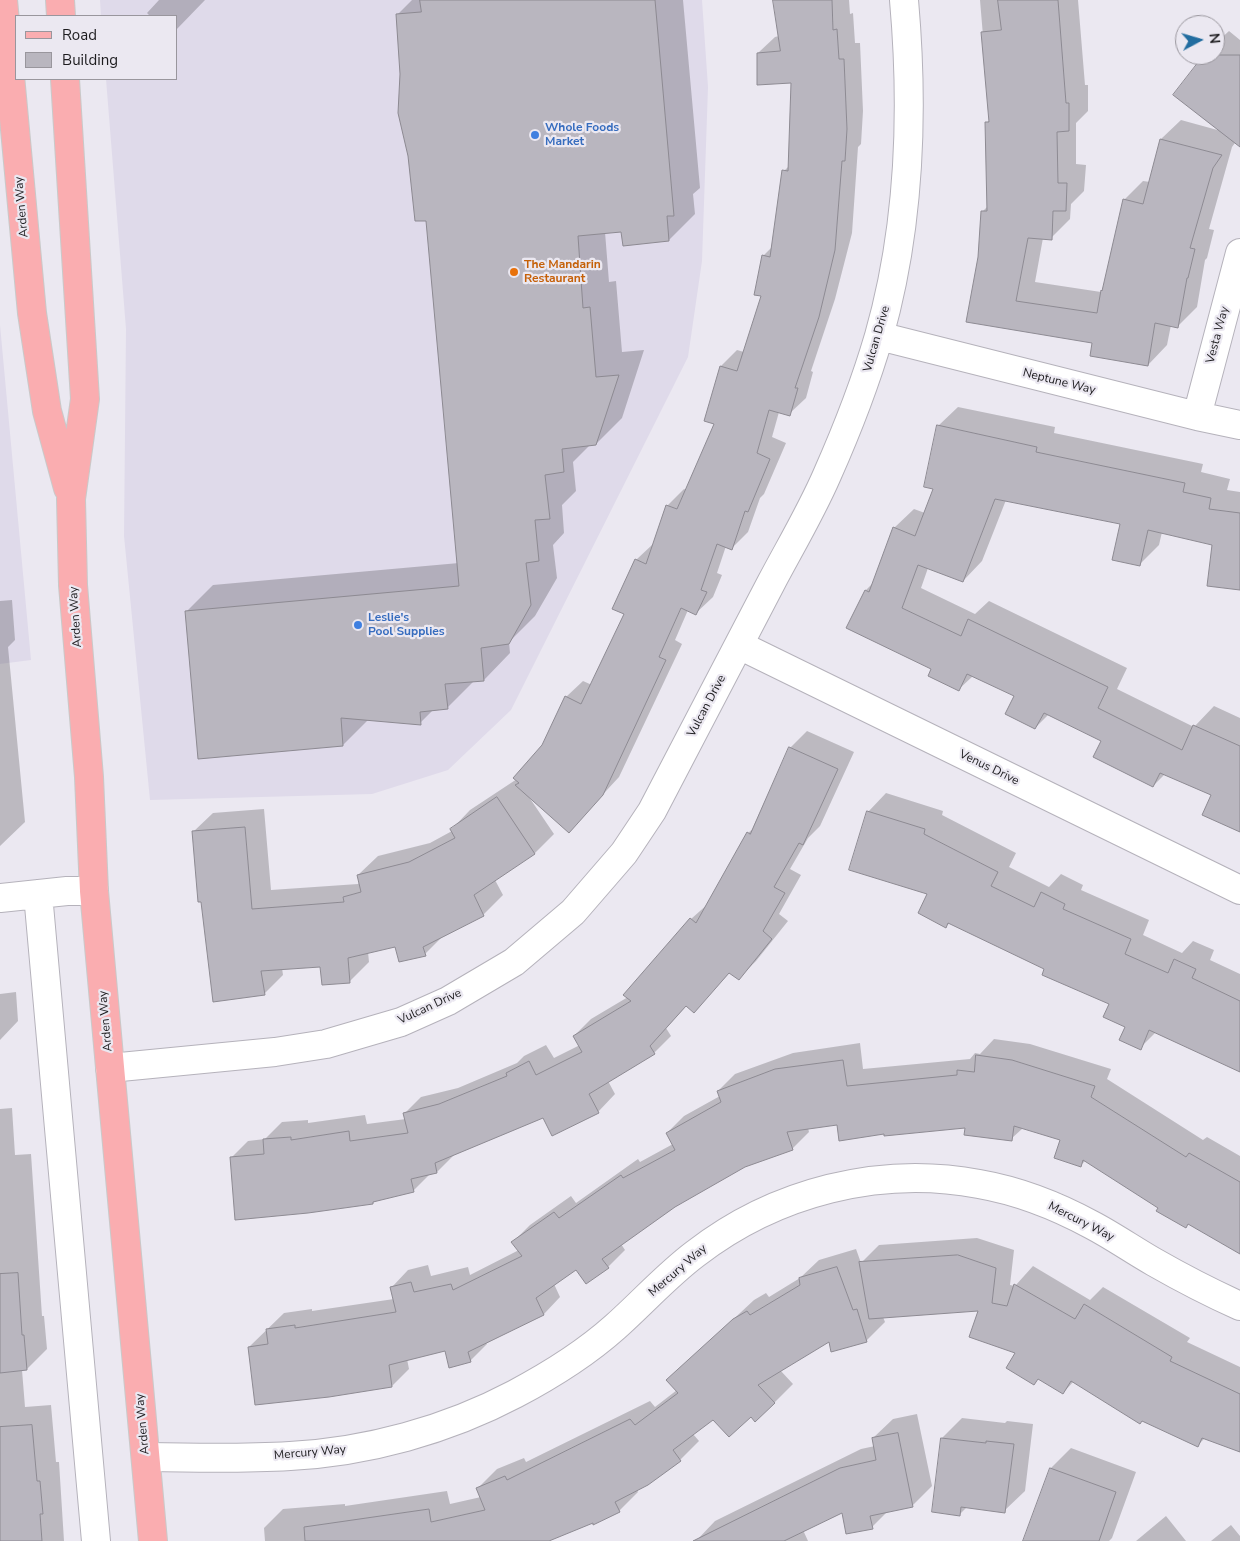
<!DOCTYPE html>
<html>
<head>
<meta charset="utf-8">
<style>
  body { margin:0 }
  #map { position:relative; width:1240px; height:1541px; overflow:hidden; background:#ebe8f1; font-family:"Nunito Sans",sans-serif }
  canvas { display:block }
  .legend { position:absolute; left:15px; top:15px; width:162px; height:65px; box-sizing:border-box; background:#ebe8f1; border:1px solid #99969d; margin:0; padding:6px 9px; list-style:none; font-size:15px; color:#1d1c1f }
  .legend li { display:flex; align-items:center; gap:10px; height:25px }
  .legend b { width:25px; border:1px solid #99969d }
  .north { position:absolute; left:1175px; top:15px; width:50px; height:50px; box-sizing:border-box; background:#ebe8f1; border:1px solid #99969d; border-radius:50%; rotate:84deg; font-size:14px; font-weight:700; line-height:20px; text-align:center; color:#1d1c1f }
  .north::after { content:''; display:block; margin:auto; width:18px; height:22px; background:#226da0; clip-path:polygon(50% 0,100% 100%,50% 72%,0 100%) }
</style>
</head>
<body>
<div id="map">
<canvas width="1240" height="1541"></canvas>
<ul class="legend">
<li><b style="height:6px;background:#faadb0"></b>Road</li>
<li><b style="height:14px;background:#b9b6bf"></b>Building</li>
</ul>
<div class="north">N</div>
</div>
<script>
const ctx = document.querySelector('canvas').getContext('2d');
ctx.lineJoin = 'round';
function fill(path, color) { ctx.fillStyle = color; ctx.fill(path, 'evenodd'); }
function strokePath(path, color, width, dash) { ctx.strokeStyle = color; ctx.lineWidth = width; ctx.lineCap = dash ? 'butt' : 'round'; ctx.setLineDash(dash || []); ctx.stroke(path); }
function drawText(font, color, halo, rows, align = 'center') {
  ctx.font = font + ' "Nunito Sans",sans-serif'; ctx.lineWidth = 4.5; ctx.setLineDash([]); ctx.textBaseline = 'middle'; ctx.strokeStyle = halo; ctx.fillStyle = color; for (const [text, x, y, turn = 0] of rows) {
    ctx.save(); ctx.translate(x, y); ctx.rotate((+turn || 0) * Math.PI / 180); ctx.textAlign = isNaN(turn) ? turn : align; if (halo) ctx.strokeText(text, 0, 0); ctx.fillText(text, 0, 0); ctx.restore();
  }
}
fill(new Path2D(`
  M 100,0 L 702,0 L 708,87 L 702,261 L 688,357 L 511,710 L 448,770 L 372,794 L 150,800 L 124,536 L 126,329 L 106,79 L 176,79 L 176,16 L 101,16 Z
  M 0,325 L 31,660 L 0,664 Z`), '#dfdaea');
fill(new Path2D(`
  M 159,0 L 205,0 L 176,30 L 176,16 L 150,16 L 147,13 Z
  M 412,0 L 683,0 L 700,188 L 693,194 L 695,214 L 669,240 L 622,231 L 605,232 L 609,282 L 616,281 L 622,352 L 644,350 L 622,418 L 596,444 L 590,445 L 573,462 L 576,491 L 562,505 L 564,533 L 553,545 L 557,578 L 535,616 L 509,642 L 510,653 L 484,680 L 474,681 L 447,708 L 434,709 L 420,723 L 369,719 L 343,745 L 186,612 L 213,585 L 459,563 L 427,219 L 401,74 L 397,15 Z
  M 774,0 L 849,0 L 850,14 L 853,13 L 855,43 L 860,43 L 863,111 L 861,144 L 858,147 L 852,233 L 835,299 L 811,371 L 813,372 L 806,398 L 789,414 L 779,412 L 772,437 L 786,443 L 764,494 L 760,498 L 748,532 L 732,548 L 726,546 L 717,573 L 722,575 L 713,597 L 696,613 L 688,610 L 675,640 L 682,644 L 619,777 L 569,831 L 529,797 L 554,834 L 535,853 L 495,880 L 503,895 L 484,914 L 444,935 L 425,954 L 395,945 L 368,952 L 369,962 L 349,982 L 321,966 L 282,968 L 283,975 L 264,994 L 193,832 L 213,813 L 264,809 L 271,890 L 358,884 L 360,882 L 358,875 L 378,856 L 430,843 L 452,831 L 451,830 L 470,810 L 517,779 L 544,746 L 566,697 L 583,681 L 592,685 L 625,614 L 636,560 L 653,544 L 667,506 L 684,489 L 687,490 L 716,423 L 721,366 L 737,350 L 744,352 L 763,295 L 763,256 L 772,247 L 784,171 L 790,165 L 793,81 L 758,53 L 775,37 L 779,36 Z
  M 980,0 L 1078,0 L 1085,85 L 1088,85 L 1088,111 L 1076,123 L 1076,164 L 1086,165 L 1084,191 L 1071,204 L 1070,219 L 1051,238 L 1043,238 L 1035,282 L 1101,292 L 1104,289 L 1124,200 L 1143,181 L 1150,182 L 1161,139 L 1181,120 L 1221,131 L 1205,55 L 1215,55 L 1215,44 L 1229,31 L 1240,40 L 1240,136 L 1232,147 L 1209,229 L 1214,230 L 1207,258 L 1205,260 L 1197,307 L 1178,326 L 1171,325 L 1167,345 L 1148,365 L 1093,342 L 967,321 L 979,257 L 982,212 L 988,206 L 986,123 L 990,120 Z
  M 958,407 L 1055,427 L 1054,433 L 1203,464 L 1201,472 L 1230,479 L 1227,490 L 1240,492 L 1240,589 L 1213,544 L 1162,532 L 1159,545 L 1139,565 L 1121,523 L 1006,500 L 982,561 L 963,581 L 928,568 L 921,588 L 975,614 L 989,601 L 1127,668 L 1117,689 L 1194,727 L 1214,706 L 1240,718 L 1240,823 L 1212,795 L 1165,774 L 1153,786 L 1103,740 L 1049,714 L 1035,728 L 1015,695 L 973,676 L 959,689 L 932,668 L 866,590 L 874,582 L 894,528 L 914,509 L 925,513 L 935,488 L 938,426 Z
  M 12,600 L 15,640 L 8,647 L 25,822 L 0,846 L 0,601 Z
  M 807,731 L 854,752 L 820,826 L 808,838 L 790,869 L 801,875 L 779,914 L 788,921 L 756,961 L 739,978 L 730,972 L 694,1011 L 687,1005 L 666,1028 L 671,1036 L 654,1053 L 608,1081 L 615,1094 L 598,1112 L 544,1117 L 454,1155 L 437,1172 L 431,1173 L 413,1191 L 375,1200 L 373,1203 L 231,1158 L 248,1141 L 265,1139 L 282,1122 L 308,1120 L 308,1123 L 365,1115 L 367,1124 L 406,1119 L 404,1114 L 421,1097 L 458,1088 L 517,1063 L 524,1056 L 546,1045 L 554,1058 L 580,1045 L 574,1036 L 591,1019 L 628,997 L 691,919 L 709,903 L 748,833 L 755,827 L 790,748 Z
  M 886,793 L 943,811 L 942,815 L 1016,853 L 1009,867 L 1049,887 L 1061,874 L 1083,885 L 1081,890 L 1149,920 L 1143,935 L 1182,953 L 1193,941 L 1214,950 L 1210,960 L 1240,974 L 1240,1071 L 1156,1032 L 1140,1048 L 1111,1004 L 1046,969 L 950,923 L 946,926 L 929,894 L 868,812 Z
  M 16,992 L 18,1021 L 0,1040 L 0,994 Z
  M 994,1039 L 1030,1044 L 1111,1069 L 1107,1079 L 1203,1140 L 1207,1137 L 1240,1156 L 1240,1253 L 1160,1207 L 1086,1160 L 1081,1165 L 1061,1139 L 1023,1128 L 1011,1139 L 966,1126 L 885,1133 L 838,1123 L 808,1128 L 809,1132 L 793,1148 L 745,1166 L 674,1206 L 621,1244 L 625,1250 L 608,1267 L 587,1282 L 577,1268 L 554,1284 L 560,1297 L 544,1314 L 486,1342 L 487,1344 L 470,1361 L 446,1350 L 407,1359 L 409,1369 L 392,1386 L 249,1347 L 284,1313 L 312,1309 L 312,1311 L 394,1299 L 392,1287 L 408,1270 L 428,1265 L 431,1276 L 468,1267 L 470,1275 L 519,1250 L 513,1242 L 530,1225 L 571,1196 L 576,1203 L 638,1159 L 640,1162 L 673,1144 L 667,1133 L 684,1116 L 720,1096 L 718,1091 L 735,1074 L 793,1053 L 860,1043 L 863,1069 L 970,1059 L 975,1053 L 980,1054 Z
  M 12,1108 L 15,1155 L 31,1154 L 42,1316 L 44,1316 L 47,1349 L 27,1369 L 22,1370 L 25,1407 L 51,1405 L 56,1462 L 59,1462 L 64,1541 L 0,1541 L 0,1109 Z
  M 977,1238 L 1014,1250 L 1010,1285 L 1015,1286 L 1033,1266 L 1090,1300 L 1103,1287 L 1190,1338 L 1187,1342 L 1240,1367 L 1240,1451 L 1205,1438 L 1197,1446 L 1074,1381 L 1063,1393 L 1017,1352 L 980,1310 L 883,1317 L 885,1322 L 866,1341 L 830,1340 L 780,1370 L 793,1384 L 774,1403 L 751,1416 L 713,1418 L 693,1434 L 699,1441 L 680,1460 L 637,1490 L 638,1492 L 619,1511 L 545,1541 L 265,1541 L 264,1528 L 283,1509 L 345,1504 L 345,1506 L 447,1491 L 450,1504 L 481,1497 L 478,1488 L 497,1469 L 524,1458 L 526,1462 L 650,1401 L 655,1407 L 677,1390 L 668,1380 L 754,1300 L 766,1293 L 769,1297 L 800,1278 L 819,1260 L 856,1249 L 861,1263 L 879,1245 Z
  M 917,1414 L 932,1486 L 912,1506 L 889,1510 L 872,1527 L 843,1511 L 803,1530 L 808,1541 L 696,1541 L 715,1521 L 861,1449 L 875,1446 L 873,1438 L 893,1419 Z
  M 962,1418 L 1005,1423 L 1007,1421 L 1033,1424 L 1025,1491 L 1004,1511 L 967,1507 L 959,1515 L 942,1438 Z
  M 1071,1448 L 1136,1472 L 1112,1538 L 1109,1541 L 1044,1541 L 1027,1535 L 1051,1468 Z
  M 1166,1516 L 1186,1541 L 1136,1541 Z
  M 1231,1525 L 1240,1536 L 1240,1541 L 1211,1541 Z`), '#0003');
const building = new Path2D(`
  M 420,0 L 655,0 L 674,216 L 667,216 L 669,241 L 623,246 L 621,232 L 578,236 L 583,308 L 590,307 L 596,377 L 619,375 L 596,445 L 562,449 L 564,472 L 545,475 L 550,519 L 535,520 L 539,561 L 526,563 L 531,605 L 509,644 L 481,648 L 484,681 L 445,684 L 448,709 L 420,712 L 421,725 L 341,718 L 343,746 L 198,759 L 185,611 L 459,586 L 426,221 L 415,221 L 408,156 L 398,113 L 400,74 L 396,14 L 421,12 Z
  M 773,0 L 832,0 L 833,30 L 837,29 L 839,59 L 844,59 L 847,129 L 845,161 L 842,161 L 835,250 L 819,317 L 795,388 L 798,388 L 790,416 L 769,410 L 757,453 L 770,459 L 748,512 L 745,511 L 732,550 L 717,544 L 701,590 L 707,592 L 696,615 L 681,608 L 659,657 L 666,660 L 603,795 L 569,833 L 515,785 L 519,783 L 513,778 L 542,745 L 565,696 L 581,704 L 624,614 L 612,609 L 635,559 L 646,564 L 666,505 L 677,509 L 714,424 L 704,421 L 720,366 L 737,371 L 761,296 L 754,295 L 762,255 L 770,257 L 782,170 L 788,171 L 791,83 L 757,85 L 757,53 L 780,51 Z
  M 998,0 L 1058,0 L 1066,103 L 1069,103 L 1069,131 L 1057,132 L 1058,183 L 1067,183 L 1066,211 L 1053,211 L 1052,240 L 1028,238 L 1016,301 L 1097,313 L 1101,290 L 1102,291 L 1123,199 L 1143,204 L 1160,139 L 1222,155 L 1213,168 L 1190,248 L 1195,249 L 1188,278 L 1187,278 L 1178,328 L 1155,323 L 1148,366 L 1090,356 L 1092,343 L 966,322 L 978,257 L 981,211 L 987,211 L 985,122 L 989,122 L 981,32 L 1001,30 Z
  M 1204,55 L 1240,55 L 1240,147 L 1173,95 Z
  M 937,425 L 1037,447 L 1036,452 L 1185,483 L 1183,492 L 1211,498 L 1209,509 L 1240,513 L 1240,590 L 1207,586 L 1212,545 L 1148,530 L 1140,566 L 1112,560 L 1120,524 L 995,499 L 963,582 L 918,565 L 902,608 L 961,636 L 968,619 L 1108,687 L 1098,708 L 1182,750 L 1193,725 L 1240,746 L 1240,832 L 1202,815 L 1211,795 L 1160,773 L 1153,787 L 1093,757 L 1101,741 L 1044,713 L 1035,729 L 1005,714 L 1014,696 L 967,674 L 959,691 L 928,676 L 931,669 L 846,628 L 865,590 L 869,592 L 893,527 L 915,536 L 933,489 L 924,487 Z
  M 789,747 L 838,769 L 803,845 L 799,843 L 774,887 L 785,893 L 763,931 L 772,939 L 739,980 L 729,973 L 694,1013 L 686,1006 L 650,1046 L 655,1054 L 589,1094 L 599,1113 L 552,1136 L 543,1118 L 435,1163 L 437,1173 L 411,1179 L 414,1192 L 373,1202 L 373,1204 L 308,1213 L 235,1220 L 230,1157 L 264,1154 L 263,1139 L 291,1137 L 291,1140 L 349,1131 L 350,1141 L 408,1133 L 403,1113 L 439,1104 L 507,1076 L 506,1073 L 529,1061 L 536,1075 L 582,1052 L 573,1036 L 631,1001 L 623,995 L 690,918 L 696,923 L 747,832 L 750,834 Z
  M 497,797 L 535,854 L 474,895 L 484,916 L 423,947 L 426,956 L 399,962 L 395,947 L 348,958 L 350,983 L 322,985 L 320,967 L 261,971 L 265,995 L 213,1002 L 201,902 L 198,902 L 192,831 L 245,827 L 252,909 L 344,902 L 343,897 L 361,892 L 357,875 L 409,862 L 455,838 L 450,829 Z
  M 867,811 L 925,829 L 924,834 L 998,872 L 991,886 L 1034,907 L 1041,892 L 1065,904 L 1063,909 L 1131,939 L 1125,954 L 1168,973 L 1174,959 L 1196,969 L 1192,978 L 1240,1001 L 1240,1072 L 1149,1030 L 1141,1050 L 1119,1040 L 1125,1027 L 1103,1017 L 1109,1004 L 1042,975 L 1044,969 L 948,923 L 946,928 L 918,913 L 927,894 L 849,870 Z
  M 976,1055 L 1012,1060 L 1095,1086 L 1091,1097 L 1186,1157 L 1189,1153 L 1240,1182 L 1240,1254 L 1188,1224 L 1186,1228 L 1156,1211 L 1158,1208 L 1083,1160 L 1081,1167 L 1054,1158 L 1060,1140 L 1014,1126 L 1012,1141 L 964,1135 L 965,1128 L 884,1136 L 884,1134 L 839,1141 L 837,1125 L 787,1132 L 793,1150 L 745,1167 L 675,1207 L 602,1259 L 609,1268 L 586,1284 L 576,1270 L 536,1298 L 544,1315 L 468,1352 L 471,1362 L 449,1368 L 445,1351 L 389,1365 L 392,1387 L 329,1397 L 255,1405 L 248,1347 L 268,1344 L 266,1329 L 295,1325 L 295,1328 L 396,1312 L 390,1287 L 411,1282 L 414,1292 L 451,1284 L 453,1290 L 522,1256 L 511,1242 L 554,1212 L 559,1218 L 621,1175 L 623,1178 L 675,1150 L 666,1133 L 721,1102 L 717,1091 L 775,1069 L 843,1060 L 847,1086 L 957,1075 L 957,1070 L 974,1072 Z
  M 958,1255 L 996,1268 L 992,1303 L 1007,1306 L 1014,1284 L 1075,1319 L 1084,1304 L 1172,1357 L 1170,1361 L 1240,1394 L 1240,1452 L 1202,1438 L 1198,1447 L 1142,1421 L 1140,1424 L 1071,1381 L 1063,1394 L 1038,1379 L 1034,1385 L 1006,1368 L 1015,1353 L 969,1337 L 978,1311 L 869,1319 L 859,1262 Z
  M 837,1267 L 853,1310 L 857,1309 L 867,1342 L 831,1352 L 829,1342 L 758,1385 L 775,1403 L 755,1422 L 751,1417 L 729,1437 L 713,1420 L 673,1450 L 681,1461 L 648,1485 L 615,1502 L 620,1512 L 593,1525 L 593,1523 L 549,1541 L 305,1541 L 304,1527 L 429,1509 L 431,1522 L 485,1510 L 476,1488 L 505,1476 L 507,1480 L 630,1419 L 635,1425 L 678,1393 L 666,1380 L 733,1319 L 747,1311 L 750,1315 L 800,1285 L 799,1278 Z
  M 18,1273 L 22,1335 L 24,1335 L 27,1370 L 0,1373 L 0,1274 Z
  M 32,1425 L 37,1481 L 40,1481 L 43,1514 L 40,1514 L 42,1541 L 0,1541 L 0,1427 Z
  M 898,1433 L 913,1507 L 870,1516 L 873,1529 L 846,1534 L 842,1513 L 784,1541 L 693,1541 L 840,1468 L 876,1460 L 872,1438 Z
  M 941,1438 L 986,1443 L 986,1441 L 1014,1444 L 1005,1513 L 961,1507 L 960,1516 L 932,1512 Z
  M 1050,1468 L 1116,1492 L 1099,1541 L 1023,1541 Z`);
fill(building, '#b9b6bf');
strokePath(building, '#8d8a92', 1);
const minor = new Path2D(`
  M 879,336 L 1197,416 L 1240,425
  M 1197,416 L 1240,253
  M 739,645 L 1240,890
  M 38,894 L 96,1541
  M 0,898 L 67,891 L 94,891
  M 110,1068 L 275,1052 L 326,1044 L 401,1022 L 448,1001 L 514,962 L 573,912 L 624,853 L 652,811 C 692,735 732,659 771,583 C 790,547 811,512 827,475 C 847,430 865,384 879,336 C 910,227 914,113 904,0
  M 146,1457 C 194,1458 242,1459 290,1456 C 367,1452 447,1430 515,1394 C 549,1376 587,1352 615,1327 C 642,1303 667,1275 695,1254 C 775,1192 880,1165 979,1184 C 1019,1191 1057,1206 1092,1225 C 1113,1236 1133,1250 1154,1262 C 1182,1278 1211,1293 1240,1306`);
const major = new Path2D(`
  M 3,0 L 32,313 L 47,411 L 68,488
  M 60,0 L 61,16
  M 65,79 L 85,399 L 71,499 L 73,585 L 89,777 L 94,891 L 153,1541`);
strokePath(minor, '#b5b2bb', 30);
strokePath(major, '#c9c9c9', 30);
strokePath(minor, '#fff', 28);
strokePath(major, '#faadb0', 28);
for (const [x, y, r, color] of [
  [535,135,5,"#3f7fe0"],
  [514,272,5,"#e8710a"],
  [358,625,5,"#3f7fe0"]
]) { const dot = new Path2D(); dot.arc(x, y, r, 0, 2 * Math.PI); ctx.fillStyle = color; ctx.fill(dot); strokePath(dot, '#ebe8f1', 2); }
drawText('bold 12px', '#366cbe', '#ebe8f1', [
  ["Whole Foods",545,128],
  ["Market",545,142],
  ["Leslie's",368,618],
  ["Pool Supplies",368,632]
], 'left');
drawText('12px', '#1d1c1f', '#ebe8f1', [
  ["Arden Way",22,207,-95],
  ["Vesta Way",1218,335,-75],
  ["Vulcan Drive",877,339,-74],
  ["Neptune Way",1059,382,14],
  ["Arden Way",76,617,-94],
  ["Vulcan Drive",707,706,-62],
  ["Venus Drive",989,768,26],
  ["Vulcan Drive",430,1007,-25],
  ["Arden Way",106,1021,-95],
  ["Mercury Way",1081,1222,27],
  ["Mercury Way",678,1271,-41],
  ["Arden Way",143,1424,-95],
  ["Mercury Way",310,1453,-5]
]);
drawText('bold 12px', '#c56008', '#ebe8f1', [
  ["The Mandarin",524,265],
  ["Restaurant",524,279]
], 'left');
</script>
</body>
</html>
